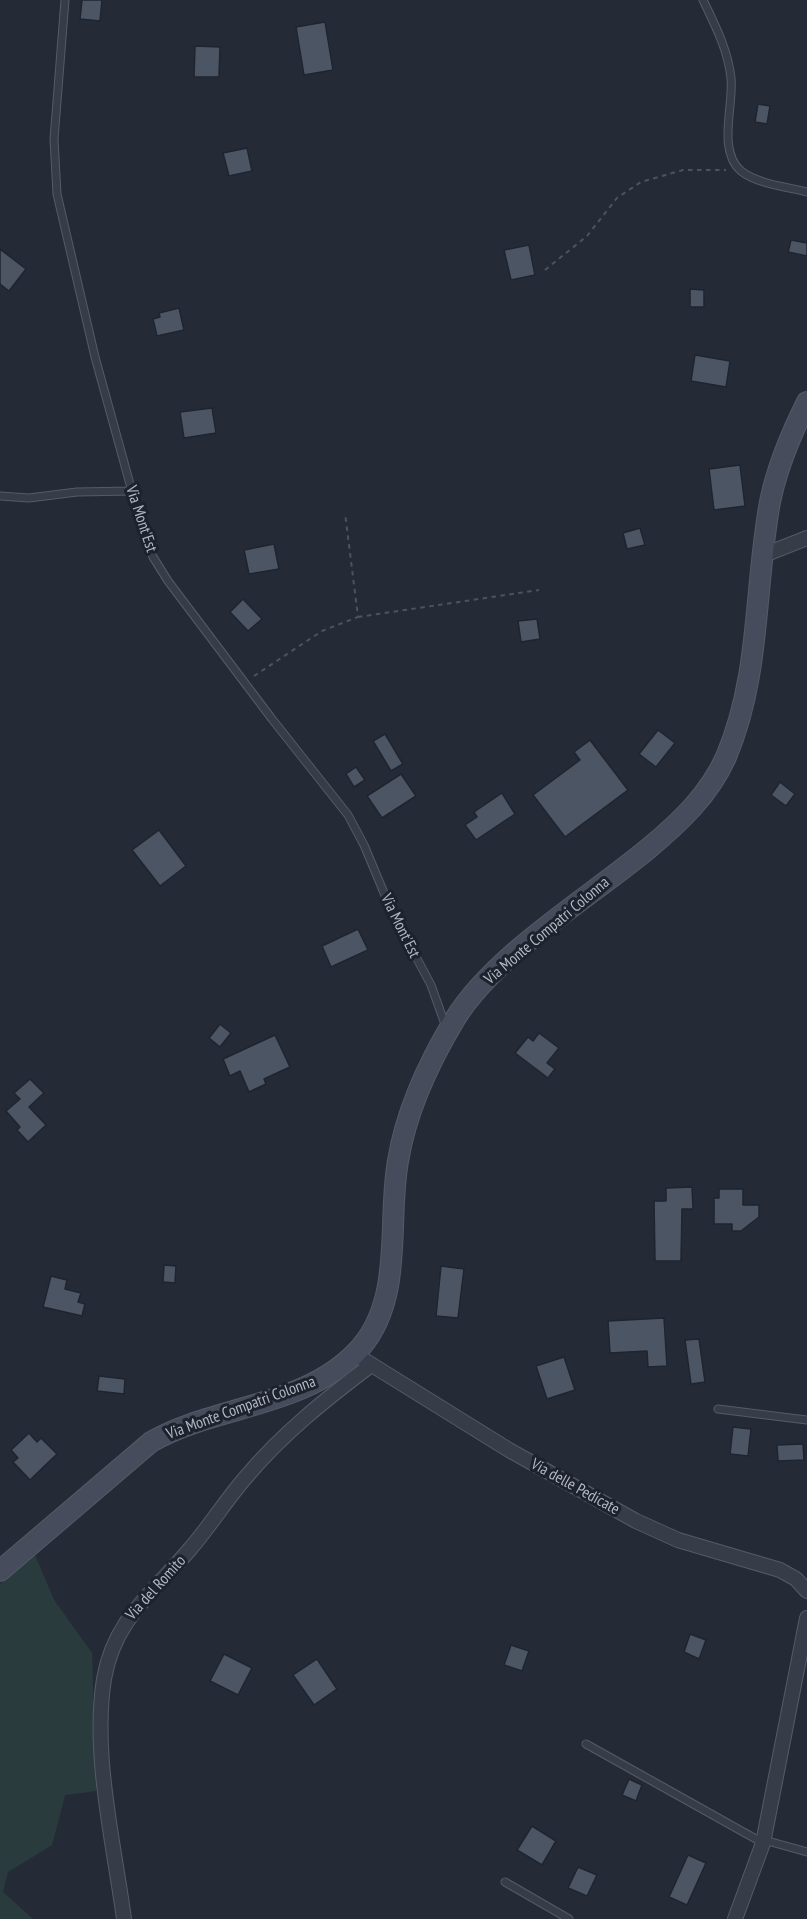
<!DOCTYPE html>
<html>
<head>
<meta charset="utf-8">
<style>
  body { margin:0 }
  canvas { display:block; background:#242b37 }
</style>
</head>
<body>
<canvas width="807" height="1919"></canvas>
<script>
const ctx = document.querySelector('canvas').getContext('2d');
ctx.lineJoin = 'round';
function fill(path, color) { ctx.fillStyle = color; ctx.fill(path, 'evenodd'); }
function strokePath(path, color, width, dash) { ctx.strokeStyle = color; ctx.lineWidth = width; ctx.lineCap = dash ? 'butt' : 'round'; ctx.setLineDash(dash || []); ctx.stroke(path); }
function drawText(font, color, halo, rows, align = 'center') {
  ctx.font = font + ' "PT Sans Narrow",sans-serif'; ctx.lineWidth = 6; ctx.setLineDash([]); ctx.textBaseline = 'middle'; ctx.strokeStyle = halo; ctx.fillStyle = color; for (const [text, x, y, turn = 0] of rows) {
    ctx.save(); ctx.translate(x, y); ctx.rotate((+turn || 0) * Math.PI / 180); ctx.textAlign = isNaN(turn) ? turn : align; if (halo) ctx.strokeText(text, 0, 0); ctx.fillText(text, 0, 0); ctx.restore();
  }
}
fill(new Path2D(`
  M 35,1555 L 54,1600 L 92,1653 L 96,1791 L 65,1795 L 52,1845 L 8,1872 L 3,1892 L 33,1919 L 0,1919 L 0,1584 Z`), '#2a3b3d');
const building = new Path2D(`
  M 82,0 L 102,0 L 100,21 L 80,19 Z
  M 325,22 L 333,70 L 304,75 L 296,27 Z
  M 195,46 L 220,47 L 219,77 L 194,77 Z
  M 758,104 L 770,106 L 767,124 L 755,122 Z
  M 247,148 L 252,171 L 229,176 L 223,153 Z
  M 791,240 L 807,243 L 807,256 L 788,252 Z
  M 529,245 L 535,275 L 511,280 L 504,250 Z
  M 0,249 L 26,269 L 9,291 L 0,284 Z
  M 690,289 L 704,290 L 704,307 L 690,307 Z
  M 179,308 L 184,330 L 157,336 L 153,319 L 160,317 L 159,313 Z
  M 695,355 L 730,361 L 726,387 L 691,381 Z
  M 212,408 L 216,433 L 184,438 L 180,412 Z
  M 740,465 L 745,506 L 714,510 L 709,469 Z
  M 640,528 L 645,545 L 627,549 L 623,533 Z
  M 274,544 L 279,569 L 249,574 L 244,550 Z
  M 243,599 L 262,619 L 248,631 L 230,612 Z
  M 537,619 L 540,639 L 521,642 L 518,621 Z
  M 658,730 L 675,743 L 656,767 L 639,754 Z
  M 385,734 L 403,764 L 391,771 L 373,741 Z
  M 590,740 L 628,790 L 565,837 L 533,795 L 580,760 L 574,752 Z
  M 356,767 L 365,780 L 354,787 L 346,774 Z
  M 401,774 L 416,796 L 382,818 L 367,796 Z
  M 780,782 L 795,794 L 786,806 L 771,795 Z
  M 502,793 L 515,814 L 476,840 L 465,825 L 477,817 L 474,812 Z
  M 159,830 L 186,866 L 160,886 L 132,850 Z
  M 358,929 L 368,950 L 331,967 L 322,946 Z
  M 220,1024 L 231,1033 L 220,1047 L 209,1038 Z
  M 539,1033 L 559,1048 L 547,1063 L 555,1069 L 548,1078 L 515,1053 L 528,1037 L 533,1041 Z
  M 275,1035 L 290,1067 L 264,1079 L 266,1084 L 249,1092 L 240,1071 L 230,1076 L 223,1059 Z
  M 30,1079 L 44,1093 L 29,1107 L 46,1125 L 28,1142 L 17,1130 L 20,1127 L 6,1111 L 20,1099 L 14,1093 Z
  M 692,1187 L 693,1209 L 682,1209 L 681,1261 L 655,1261 L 654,1201 L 666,1201 L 666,1188 Z
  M 719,1189 L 743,1189 L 743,1205 L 759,1205 L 759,1217 L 741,1231 L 732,1231 L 732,1224 L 714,1224 L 714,1198 L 719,1198 Z
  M 164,1265 L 176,1266 L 175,1283 L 163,1282 Z
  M 441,1266 L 464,1269 L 458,1318 L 436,1316 Z
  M 51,1276 L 67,1280 L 65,1289 L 81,1293 L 78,1302 L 85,1304 L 82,1316 L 43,1307 Z
  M 664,1318 L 667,1366 L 648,1367 L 647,1351 L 610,1353 L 608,1321 Z
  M 699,1339 L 705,1382 L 691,1384 L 685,1340 Z
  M 564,1357 L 575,1390 L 547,1399 L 536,1366 Z
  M 99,1376 L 125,1379 L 124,1394 L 97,1391 Z
  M 733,1427 L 751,1429 L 748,1456 L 730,1454 Z
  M 29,1433 L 37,1442 L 41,1438 L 57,1454 L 30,1480 L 13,1462 L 18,1458 L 11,1450 Z
  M 803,1444 L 804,1460 L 778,1461 L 777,1445 Z
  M 690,1634 L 706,1640 L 699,1659 L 684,1652 Z
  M 511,1645 L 529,1651 L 522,1671 L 504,1665 Z
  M 224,1654 L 252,1668 L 238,1695 L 210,1681 Z
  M 317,1659 L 337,1689 L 314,1705 L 293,1675 Z
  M 629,1779 L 642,1785 L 636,1801 L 622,1795 Z
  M 532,1826 L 556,1841 L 542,1865 L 517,1850 Z
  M 688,1855 L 706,1863 L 687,1905 L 669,1897 Z
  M 578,1867 L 597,1875 L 587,1896 L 568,1888 Z`);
fill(building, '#4c5563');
strokePath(building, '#1f242f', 1.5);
const lane = new Path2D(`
  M 65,0 L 54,139 L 57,194 L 95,357 L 144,535 L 153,557 L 168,581 L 272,719 L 348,815 L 364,845 L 392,912 L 431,985 L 446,1027
  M 703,0 C 715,25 728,50 731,78 C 734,104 717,151 741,171 C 757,184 788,187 807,192
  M 0,496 L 29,498 L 77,492 L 132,491
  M 718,1409 L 807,1420
  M 586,1744 L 763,1843
  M 764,1840 L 807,1852
  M 505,1882 L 569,1919`);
const street = new Path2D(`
  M 764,555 L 807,538
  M 364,1360 L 509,1450 L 636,1521 L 678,1540 L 780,1570 L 796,1579 L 807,1591
  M 124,1919 C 114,1844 92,1754 104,1679 C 114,1619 154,1592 190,1549 C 210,1526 226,1500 246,1477 C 283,1433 326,1399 371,1365
  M 735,1919 L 763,1843 L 807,1618`);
const secondary = new Path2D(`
  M 0,1571 L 151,1442 C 217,1404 308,1408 361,1347 C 404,1296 387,1222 398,1161 C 406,1112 429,1062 455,1019 C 495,954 589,898 649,848 C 680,822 709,795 726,757 C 761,675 754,588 770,502 C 777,467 791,434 807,402`);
strokePath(lane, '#555b66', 9);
strokePath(street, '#555b66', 16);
strokePath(secondary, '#555b66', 22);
strokePath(new Path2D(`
  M 545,270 L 587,236 L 617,198 L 641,182 L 683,170 L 726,170
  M 358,617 L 539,590
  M 254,676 L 322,631 L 358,617 L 345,513`), '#47565a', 2, [4.5, 4.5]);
strokePath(lane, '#373d48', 7);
strokePath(street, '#373d48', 14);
strokePath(secondary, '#464c5b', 20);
drawText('16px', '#b2b8c4', '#1d222d', [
  ["Via Mont'Est",141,519,72],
  ["Via Mont'Est",400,926,64],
  ["Via Monte Compatri Colonna",547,931,-40],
  ["Via Monte Compatri Colonna",241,1408,-20],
  ["Via delle Pedicate",575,1487,29],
  ["Via del Romito",156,1588,-48]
]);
</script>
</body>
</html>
